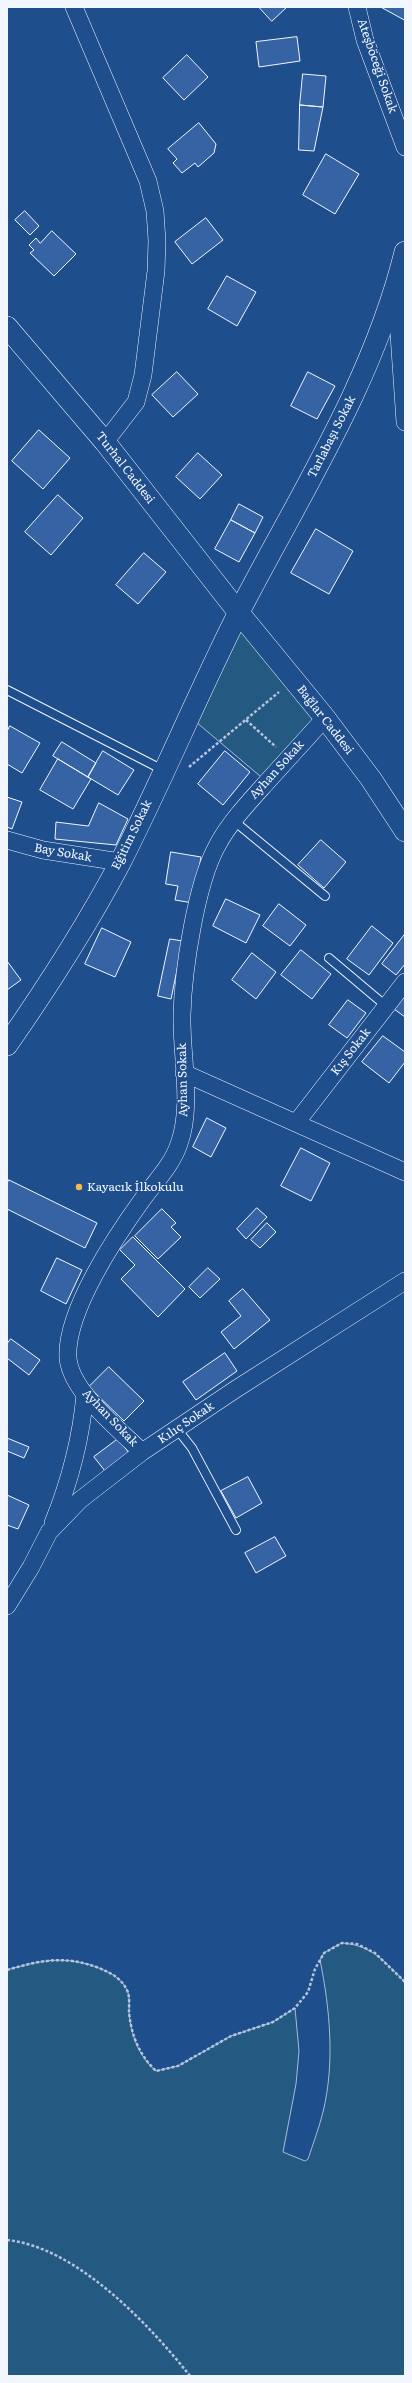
<!DOCTYPE html>
<html>
<head>
<meta charset="utf-8">
<style>
  body { margin:0 }
  #map { position:relative; width:412px; height:2383px; overflow:hidden; background:#1f4e8c; font-family:Literata,serif }
  canvas { display:block }
  .frame { position:absolute; inset:0; border:8px solid #f2f6ff; pointer-events:none }
</style>
</head>
<body>
<div id="map">
<canvas width="412" height="2383"></canvas>
<div class="frame"></div>
</div>
<script>
const ctx = document.querySelector('canvas').getContext('2d');
ctx.lineJoin = 'round';
function fill(path, color) { ctx.fillStyle = color; ctx.fill(path, 'evenodd'); }
function strokePath(path, color, width, dash) { ctx.strokeStyle = color; ctx.lineWidth = width; ctx.lineCap = dash ? 'butt' : 'round'; ctx.setLineDash(dash || []); ctx.stroke(path); }
function drawText(font, color, halo, rows, align = 'center') {
  ctx.font = font + ' Literata,serif'; ctx.lineWidth = 3; ctx.setLineDash([]); ctx.textBaseline = 'middle'; ctx.strokeStyle = halo; ctx.fillStyle = color; for (const [text, x, y, turn = 0] of rows) {
    ctx.save(); ctx.translate(x, y); ctx.rotate((+turn || 0) * Math.PI / 180); ctx.textAlign = isNaN(turn) ? turn : align; if (halo) ctx.strokeText(text, 0, 0); ctx.fillText(text, 0, 0); ctx.restore();
  }
}
const green = new Path2D(`
  M 239,613 L 325,718 L 267,782 L 189,716 Z
  M 342,1943 C 372,1945 385,1962 405,1982 L 405,2376 L 7,2376 L 7,1970 C 41,1960 65,1955 99,1968 C 111,1973 121,1978 127,1990 C 130,1996 129,2005 129,2012 C 131,2034 138,2056 156,2071 L 178,2066 L 231,2036 L 273,2022 L 295,2008 L 299,2051 L 296,2084 L 283,2152 L 305,2161 L 308,2159 C 313,2144 319,2128 323,2112 C 335,2063 330,2009 320,1960 L 324,1953 Z`);
fill(green, '#245a82');
strokePath(green, '#a8bbd7', 1);
const building = new Path2D(`
  M 259,7 L 287,7 L 272,21 Z
  M 381,7 L 405,7 L 405,20 Z
  M 297,37 L 300,61 L 259,67 L 256,42 Z
  M 187,55 L 208,77 L 184,100 L 163,78 Z
  M 303,74 L 326,76 L 323,107 L 300,105 Z
  M 300,105 L 323,107 L 314,151 L 299,150 Z
  M 199,123 L 216,144 L 214,153 L 198,167 L 195,163 L 182,173 L 173,163 L 177,159 L 168,149 Z
  M 326,154 L 359,174 L 335,214 L 303,195 Z
  M 25,211 L 39,226 L 30,235 L 15,220 Z
  M 206,218 L 223,240 L 192,264 L 175,242 Z
  M 52,231 L 76,254 L 54,276 L 30,253 L 34,250 L 29,245 L 36,238 L 40,243 Z
  M 227,276 L 256,292 L 237,326 L 208,309 Z
  M 177,372 L 198,394 L 173,417 L 152,395 Z
  M 308,372 L 335,386 L 317,419 L 291,406 Z
  M 39,430 L 70,458 L 43,489 L 12,461 Z
  M 198,453 L 222,475 L 200,499 L 176,477 Z
  M 58,495 L 83,518 L 51,555 L 25,532 Z
  M 239,504 L 263,517 L 255,533 L 231,520 Z
  M 231,520 L 255,533 L 239,562 L 215,549 Z
  M 316,529 L 353,551 L 329,594 L 291,573 Z
  M 144,553 L 166,572 L 138,604 L 116,585 Z
  M 10,726 L 40,743 L 22,773 L 7,764 L 7,732 Z
  M 62,742 L 96,763 L 88,777 L 53,756 Z
  M 103,751 L 134,770 L 118,795 L 88,777 Z
  M 225,751 L 250,772 L 223,805 L 198,784 Z
  M 58,759 L 91,779 L 73,809 L 40,790 Z
  M 7,797 L 22,802 L 12,829 L 7,827 Z
  M 99,803 L 128,819 L 116,845 L 55,839 L 56,822 L 88,826 Z
  M 321,840 L 346,862 L 324,888 L 298,865 Z
  M 171,852 L 201,857 L 193,903 L 175,900 L 178,886 L 166,884 Z
  M 226,899 L 260,915 L 246,943 L 213,926 Z
  M 279,904 L 306,925 L 290,946 L 263,926 Z
  M 372,926 L 393,943 L 369,975 L 347,959 Z
  M 102,928 L 131,942 L 115,977 L 85,964 Z
  M 405,934 L 405,964 L 396,975 L 382,964 Z
  M 170,939 L 183,941 L 171,999 L 158,996 Z
  M 301,950 L 331,974 L 312,999 L 281,975 Z
  M 252,953 L 276,972 L 256,999 L 232,980 Z
  M 7,961 L 21,980 L 7,990 Z
  M 405,994 L 405,1017 L 394,1009 Z
  M 348,1000 L 366,1013 L 347,1038 L 329,1025 Z
  M 383,1036 L 405,1052 L 405,1062 L 389,1083 L 362,1062 Z
  M 207,1118 L 226,1128 L 211,1157 L 193,1147 Z
  M 301,1148 L 330,1163 L 311,1201 L 281,1186 Z
  M 9,1180 L 97,1223 L 85,1248 L 7,1209 L 7,1184 Z
  M 257,1208 L 267,1217 L 246,1239 L 237,1229 Z
  M 162,1209 L 176,1223 L 171,1227 L 181,1237 L 158,1259 L 135,1236 Z
  M 267,1223 L 276,1232 L 260,1248 L 251,1240 Z
  M 133,1237 L 185,1289 L 158,1317 L 121,1279 L 135,1265 L 120,1250 Z
  M 57,1258 L 82,1270 L 66,1304 L 41,1291 Z
  M 208,1268 L 220,1279 L 200,1298 L 189,1287 Z
  M 243,1289 L 270,1320 L 234,1349 L 221,1332 L 241,1316 L 229,1301 Z
  M 11,1339 L 40,1360 L 29,1375 L 7,1358 L 7,1344 Z
  M 225,1353 L 237,1371 L 196,1400 L 183,1382 Z
  M 109,1367 L 144,1401 L 124,1421 L 89,1387 Z
  M 7,1438 L 29,1447 L 24,1458 L 7,1451 Z
  M 118,1439 L 129,1453 L 105,1471 L 94,1457 Z
  M 248,1477 L 262,1503 L 236,1518 L 221,1491 Z
  M 7,1495 L 29,1505 L 18,1529 L 7,1525 Z
  M 275,1537 L 286,1556 L 256,1573 L 245,1553 Z`);
fill(building, '#3563a3');
strokePath(building, '#f2f6ff', 1);
const service = new Path2D(`
  M 7,690 L 163,770
  M 234,821 L 325,896
  M 329,958 L 386,1006
  M 177,1429 L 192,1448 L 236,1530`);
const minor = new Path2D(`
  M 74,7 L 148,181 L 155,211 L 157,241 L 156,271 L 143,375 L 136,402 L 105,442
  M 357,7 L 365,40 L 405,147
  M 396,291 L 405,422
  M 7,840 L 43,850 L 120,862
  M 184,1073 L 405,1172
  M 296,1123 L 405,982
  M 142,1452 C 119,1429 71,1392 68,1358 C 65,1312 116,1236 142,1200 C 155,1182 172,1165 179,1144 C 193,1106 181,1055 182,1015 C 183,971 196,884 217,846 C 229,823 248,803 266,783 C 285,762 305,740 325,718
  M 53,1523 C 70,1481 81,1440 85,1394
  M 7,1606 L 31,1567 L 49,1532 L 80,1500 L 142,1452 L 236,1389 L 405,1281`);
const tertiary = new Path2D(`
  M 7,327 L 105,442 L 239,613 L 325,718 L 371,779 L 405,831
  M 7,1045 C 48,986 86,927 120,863 C 162,781 197,695 239,612 C 300,494 373,382 405,252`);
strokePath(service, '#f2f6ff', 10);
strokePath(minor, '#f2f6ff', 18);
strokePath(tertiary, '#f2f6ff', 22);
strokePath(new Path2D(`
  M 246,720 L 276,747
  M 189,767 L 279,692
  M 7,1970 C 41,1960 65,1955 99,1968 C 111,1973 121,1978 127,1990 C 130,1996 129,2005 129,2012 C 131,2034 139,2055 156,2071 L 178,2066 L 231,2036 L 273,2022 L 295,2008 L 308,1992 L 315,1969 L 324,1953 L 342,1943 L 357,1944 L 375,1953 L 405,1982
  M 7,2240 C 76,2247 149,2324 190,2376`), '#b3c4dc', 2.5, [3, 2]);
strokePath(service, '#1f4e8c', 8);
strokePath(minor, '#1f4e8c', 17);
strokePath(tertiary, '#1f4e8c', 21);
for (const [x, y, r, color] of [
  [79,1187,4,"#ffb74d"]
]) { const dot = new Path2D(); dot.arc(x, y, r, 0, 2 * Math.PI); ctx.fillStyle = color; ctx.fill(dot); strokePath(dot, '#1f4e8c', 1.5); }
drawText('12px', '#f2f6ff', '#1f4e8c', [
  ["Ateşböceği Sokak",377,66,71],
  ["Tarlabaşı Sokak",332,437,-63],
  ["Turhal Caddesi",125,468,52],
  ["Bağlar Caddesi",325,720,52],
  ["Ayhan Sokak",277,770,-48],
  ["Eğitim Sokak",132,835,-64],
  ["Bay Sokak",63,853,10],
  ["Kış Sokak",351,1052,-52],
  ["Ayhan Sokak",183,1080,-91],
  ["Ayhan Sokak",110,1418,46],
  ["Kılıç Sokak",186,1423,-34]
]);
drawText('12px', '#f2f6ff', '#1f4e8c', [
  ["Kayacık İlkokulu",87,1187]
], 'left');
</script>
</body>
</html>
